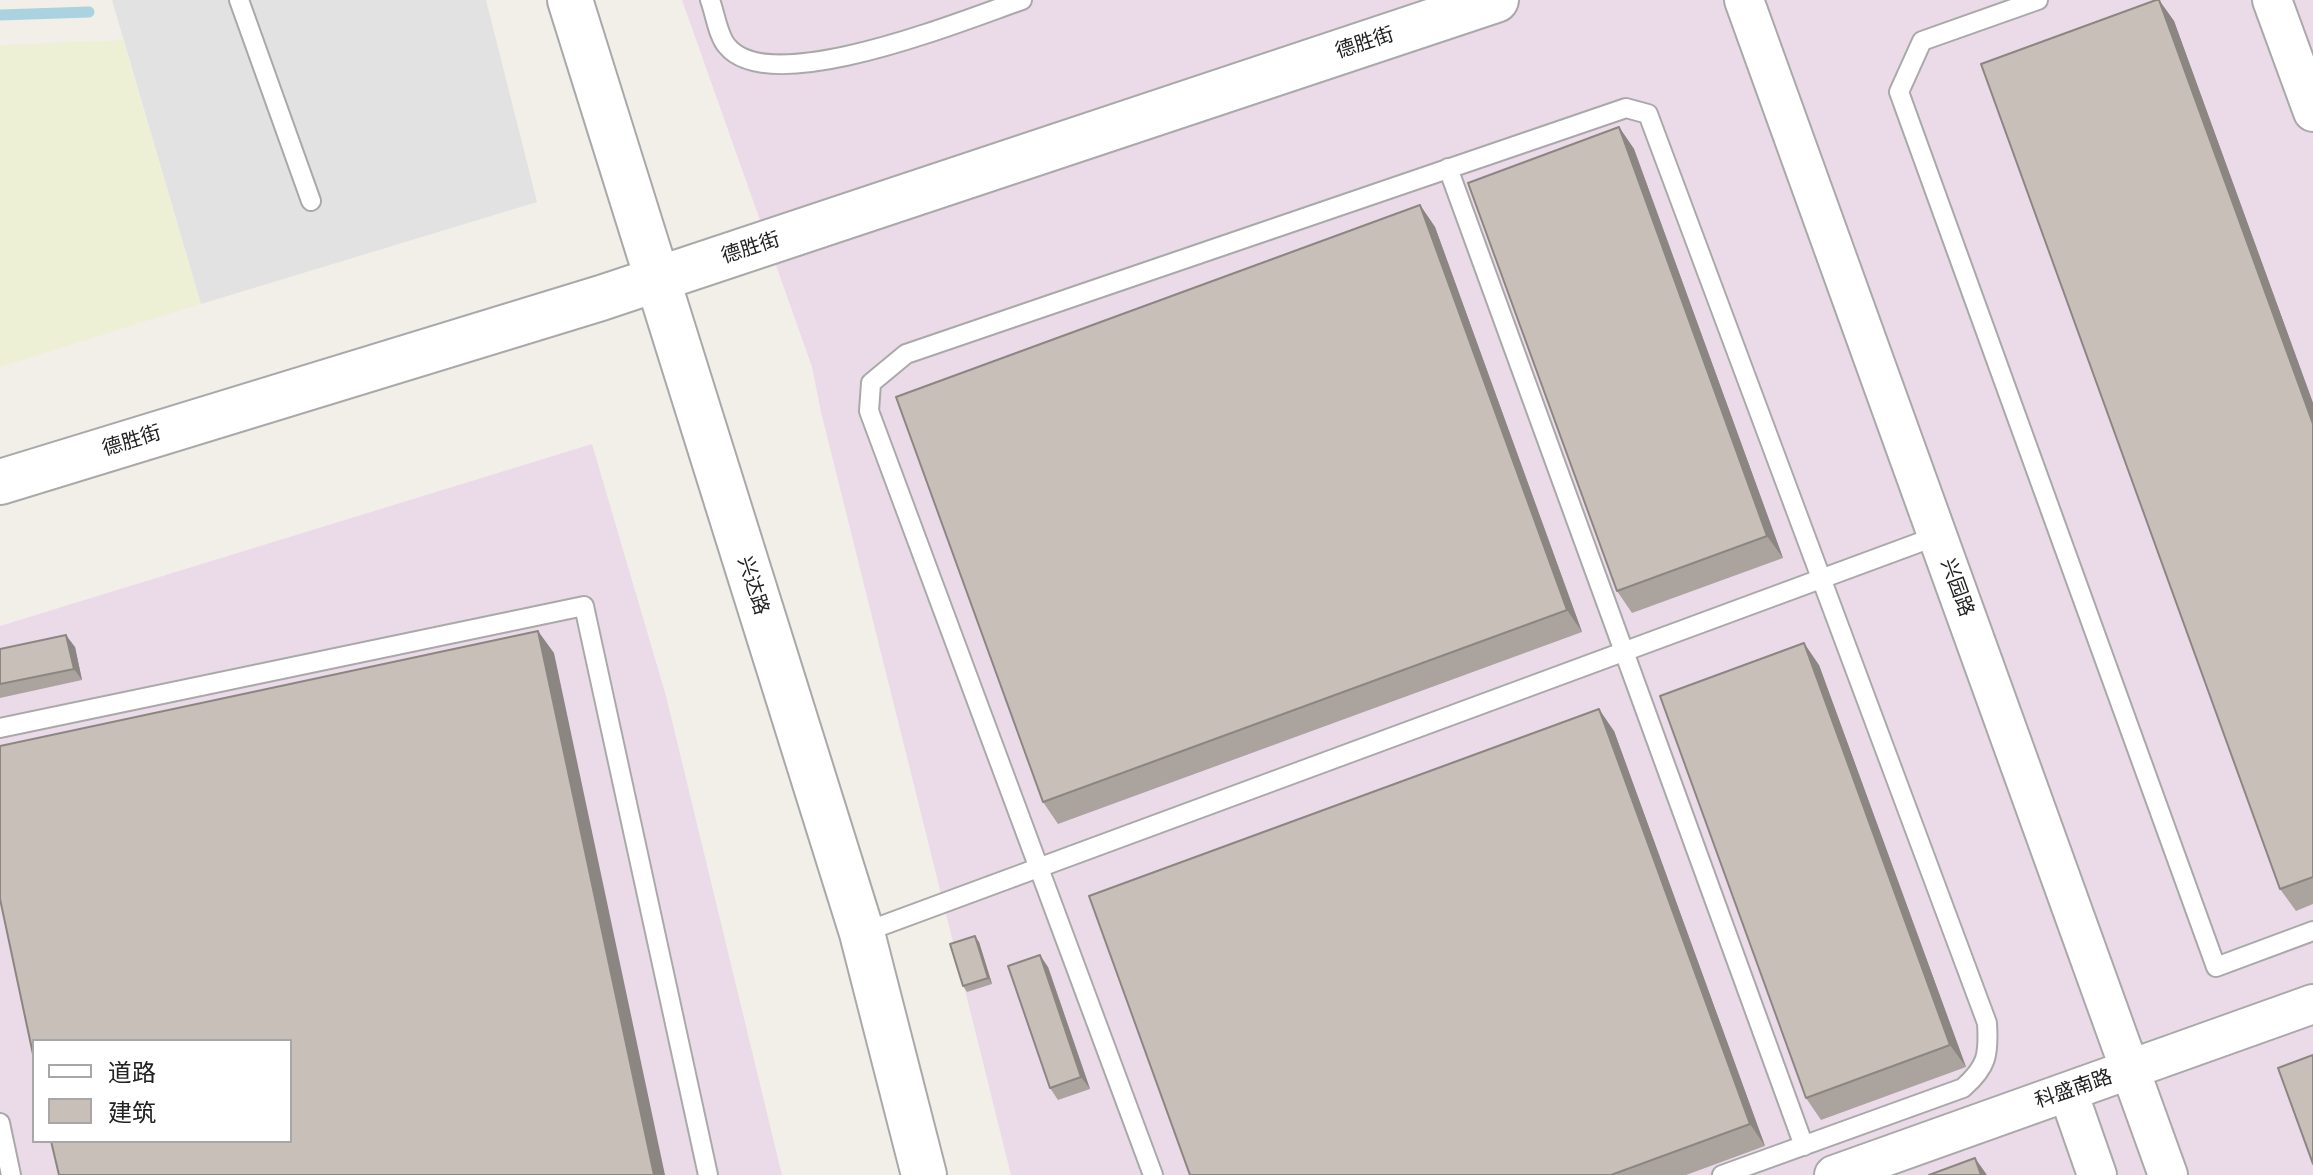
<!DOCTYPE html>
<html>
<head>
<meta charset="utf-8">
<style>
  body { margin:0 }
  #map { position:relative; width:2313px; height:1175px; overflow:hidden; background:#f2efe9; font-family:Poppins,"Noto Sans SC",sans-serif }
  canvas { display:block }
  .legend { position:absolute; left:32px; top:1039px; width:260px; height:104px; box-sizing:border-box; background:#fff; border:2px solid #a7a7a7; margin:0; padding:10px 14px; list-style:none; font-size:24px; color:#222 }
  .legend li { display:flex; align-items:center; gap:16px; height:40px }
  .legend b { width:40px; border:2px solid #a7a7a7 }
</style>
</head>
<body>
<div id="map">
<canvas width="2313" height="1175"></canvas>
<ul class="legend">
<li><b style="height:10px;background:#fff"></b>道路</li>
<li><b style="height:22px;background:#c7bfb8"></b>建筑</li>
</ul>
</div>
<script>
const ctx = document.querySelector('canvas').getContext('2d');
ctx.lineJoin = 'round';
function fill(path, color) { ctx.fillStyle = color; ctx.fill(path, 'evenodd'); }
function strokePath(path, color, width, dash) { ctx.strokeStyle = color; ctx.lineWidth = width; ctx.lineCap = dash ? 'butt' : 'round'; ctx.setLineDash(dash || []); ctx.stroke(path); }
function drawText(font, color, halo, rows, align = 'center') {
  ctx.font = font + ' Poppins,"Noto Sans SC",sans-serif'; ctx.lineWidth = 6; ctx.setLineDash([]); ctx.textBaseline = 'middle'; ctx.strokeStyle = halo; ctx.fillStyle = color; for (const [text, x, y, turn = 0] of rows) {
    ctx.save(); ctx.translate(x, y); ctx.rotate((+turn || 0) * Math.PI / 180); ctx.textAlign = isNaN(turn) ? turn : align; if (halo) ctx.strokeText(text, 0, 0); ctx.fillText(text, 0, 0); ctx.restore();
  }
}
fill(new Path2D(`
  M 682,0 L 2313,0 L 2313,1175 L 1011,1175 L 821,412 L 812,367 Z
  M 592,444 L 666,696 L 782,1175 L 0,1175 L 0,626 ZM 34,1041 L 290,1041 L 290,1141 L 34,1141 Z`), '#ebdbe8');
fill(new Path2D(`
  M 123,40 L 201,304 L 0,367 L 0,45 Z`), '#eef0d5');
fill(new Path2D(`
  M 112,0 L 486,0 L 537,202 L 201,304 Z`), '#e2e2e2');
strokePath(new Path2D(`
  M 0,15 L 89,12`), '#aad3df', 11);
const service = new Path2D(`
  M 239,0 L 311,201
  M 710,0 C 715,13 718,36 727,46 C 770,100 966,19 1022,0
  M 2038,0 L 1922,41 L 1899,92 L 2216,967 L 2313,931
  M 1448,168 L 1804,1146
  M 0,728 L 584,606 L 708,1175
  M 862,933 L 1937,536
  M 0,1123 L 11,1175
  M 1153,1175 L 869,411 L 871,383 L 906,354 L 1626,108 L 1648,114 L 1987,1023 C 1989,1055 1987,1067 1963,1088 L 1722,1175`);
const minor = new Path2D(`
  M 1744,0 L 2168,1175
  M 2272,0 L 2313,112
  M 2068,1092 L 2097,1175
  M 1834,1175 L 2313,1004`);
const tertiary = new Path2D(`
  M 570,0 L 862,933 L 924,1175
  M 0,482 L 601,298 L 1496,0`);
strokePath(service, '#a9a9a9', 22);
strokePath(minor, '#a9a9a9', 42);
strokePath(tertiary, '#a9a9a9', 48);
strokePath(service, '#fff', 18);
strokePath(minor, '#fff', 38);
strokePath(tertiary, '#fff', 44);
fill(new Path2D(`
  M 2159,0 L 2174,21 L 2313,403 L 2313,904 L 2296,911 L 2280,889 Z
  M 1619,127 L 1634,149 L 1783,558 L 1632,613 L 1617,591 Z
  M 1420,205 L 1435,227 L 1582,632 L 1058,824 L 1043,802 Z
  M 75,647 L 82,680 L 0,698 L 0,649 Z
  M 1819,665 L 1966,1067 L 1821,1120 L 1806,1098 Z
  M 1614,731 L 1765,1146 L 1686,1175 L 1190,1175 Z
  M 979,942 L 992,984 L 967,992 L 963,986 Z
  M 1048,967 L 1090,1089 L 1058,1100 L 1050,1088 Z`), '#aba49e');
fill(new Path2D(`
  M 2159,0 L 2174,21 L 2313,403 L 2313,424 Z
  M 1619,127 L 1634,149 L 1783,558 L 1767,536 Z
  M 1420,205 L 1435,227 L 1582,632 L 1567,610 Z
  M 538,631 L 554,653 L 665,1175 L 654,1175 Z
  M 66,635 L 75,647 L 82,680 L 74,669 Z
  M 1804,643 L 1819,665 L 1966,1067 L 1950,1045 Z
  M 1599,709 L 1614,731 L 1765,1146 L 1750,1124 Z
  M 975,936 L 979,942 L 992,984 L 988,978 Z
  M 1040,955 L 1048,967 L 1090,1089 L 1081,1077 Z
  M 1975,1158 L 1987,1175 L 1981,1175 Z`), '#8b8681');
const building = new Path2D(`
  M 2156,0 L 2159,0 L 2313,424 L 2313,877 L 2280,889 L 1981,64 Z
  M 1619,127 L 1767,536 L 1617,591 L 1468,183 Z
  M 1420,205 L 1567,610 L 1043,802 L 896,397 Z
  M 538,631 L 654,1175 L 59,1175 L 51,1141 L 290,1141 L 290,1041 L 34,1041 L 34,1059 L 0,899 L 0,746 Z
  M 66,635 L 74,669 L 0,684 L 0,649 Z
  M 1804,643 L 1950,1045 L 1806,1098 L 1660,696 Z
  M 1599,709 L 1750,1124 L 1611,1175 L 1190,1175 L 1089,896 Z
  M 975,936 L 988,978 L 963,986 L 950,944 Z
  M 1040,955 L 1081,1077 L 1050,1088 L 1008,966 Z
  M 2313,1055 L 2313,1164 L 2278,1068 Z
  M 1975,1158 L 1981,1175 L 1929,1175 Z`);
fill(building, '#c7bfb8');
strokePath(building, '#8b8681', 2);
drawText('20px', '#222', '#fff', [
  ["德胜街",1365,44,-18],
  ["德胜街",751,249,-18],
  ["德胜街",132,442,-17],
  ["兴达路",752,586,72],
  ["兴园路",1956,588,70],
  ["科盛南路",2074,1090,-19]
]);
</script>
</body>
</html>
